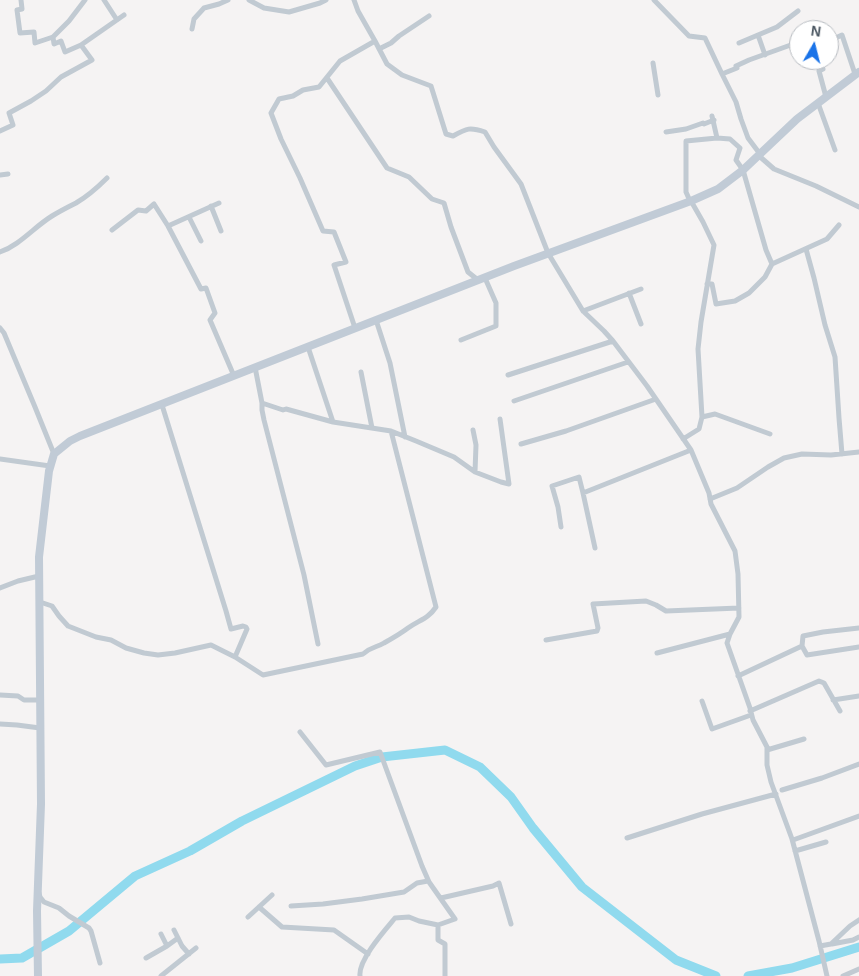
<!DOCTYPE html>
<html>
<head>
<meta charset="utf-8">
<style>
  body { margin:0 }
  #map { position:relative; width:859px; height:976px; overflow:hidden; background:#f5f3f3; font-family:Arial,sans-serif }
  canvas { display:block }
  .north { position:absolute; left:789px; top:20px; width:50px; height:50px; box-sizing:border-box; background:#fff; border:1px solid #b7bbc0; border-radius:50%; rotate:8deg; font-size:14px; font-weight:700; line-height:20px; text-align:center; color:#4a5661 }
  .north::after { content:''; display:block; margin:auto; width:18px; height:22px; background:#1a73e8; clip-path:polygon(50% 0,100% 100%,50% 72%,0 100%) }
</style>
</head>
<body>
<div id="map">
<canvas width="859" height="976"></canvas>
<div class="north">N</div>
</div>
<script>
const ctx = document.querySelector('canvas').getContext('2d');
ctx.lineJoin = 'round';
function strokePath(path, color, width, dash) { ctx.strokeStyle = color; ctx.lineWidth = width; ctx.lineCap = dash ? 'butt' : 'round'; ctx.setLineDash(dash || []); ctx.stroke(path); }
strokePath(new Path2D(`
  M 0,959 L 22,958 L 69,931 L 135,876 L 190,851 L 242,821 L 355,766 L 382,757 L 445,750 L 480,767 L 511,797 L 533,828 L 582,887 L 676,960 L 716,976
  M 748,976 L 792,968 L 859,947`), '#90daee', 9);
strokePath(new Path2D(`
  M 21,0 L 22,9 L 17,10 L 20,33 L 34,32 L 35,43 L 53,37 L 54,44 L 61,41 L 65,52 L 81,45 L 124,15
  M 104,0 L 117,20
  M 249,0 L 264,8 L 289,12 L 320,3 L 326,0
  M 354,0 L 358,11 L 375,41 L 387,64 L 402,75 L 431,86 L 446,134 L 453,136 C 467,128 470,127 485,132 L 494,147 L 521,184 L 548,253 L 583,311 L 604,331 L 613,341 L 647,386 L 691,450 L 709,493 L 711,504 L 735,551 L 738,574 L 739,617 L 730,634 L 727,643 L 750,708 L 753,720 L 767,747 L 767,765 L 771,782 L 792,839 L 819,941 L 827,976
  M 654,0 L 689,36 L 705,38 L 722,74 L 736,102 L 741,119 L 748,138 L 760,154
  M 192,29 L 194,19 L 204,8 L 219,4 L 228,0
  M 824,30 L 825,29
  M 758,35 L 765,55
  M 53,37 L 69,21 L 85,0
  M 829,41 L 842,35 L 855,74
  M 739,43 L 777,27 L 798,11
  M 379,49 L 391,43 L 399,36 L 429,16
  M 819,60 L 823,69 L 819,71 L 826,97
  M 653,63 L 658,95
  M 722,74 L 737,68 L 736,66 L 749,60 L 799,42
  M 327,78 L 387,168 L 409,177 L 432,199 L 444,203 L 451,227 L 468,272 L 478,280
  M 818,103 L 835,150
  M 0,131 L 13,125 L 9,113 L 31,101 L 46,91 L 61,77 L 92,60 L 81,45
  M 666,132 L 686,129 L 703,123 L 704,124 L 714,120
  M 717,138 L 730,139 L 740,148 L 736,160 L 743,170 L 766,250 L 772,264
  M 758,155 L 774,169 L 816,186 L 859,207
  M 0,175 L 8,174
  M 690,201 L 686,192 L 686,141 L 717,138 L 712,116
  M 211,206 L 221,231
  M 189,217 L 201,241
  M 168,226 L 219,203
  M 112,230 L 138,210 L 146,211 L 154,204 L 168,226 L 201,289 L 206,288 L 215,313 L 210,320 L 234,376
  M 806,249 L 814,278 L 825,325 L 835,357 L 839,418 L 842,454
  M 0,252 C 20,245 34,227 52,216 C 60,211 68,207 76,203 C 88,196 98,187 107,178
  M 707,284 L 712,284 L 716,304 L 735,301 L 749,293 L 765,277 L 772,264 L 827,239 L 839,225
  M 629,293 L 641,324
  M 583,311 L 641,289
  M 376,320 L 390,363 L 405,437
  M 0,328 L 4,333 L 35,407 L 54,454
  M 355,328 L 334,265 L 346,262 L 334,232 L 323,231 L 300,178 L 281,139 L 271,113 L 279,99 L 293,96 L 303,90 L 319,87 L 340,61 L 375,41
  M 461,340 L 496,326 L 496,303 L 485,278
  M 308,347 L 333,422
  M 255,367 L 262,403 L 262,410 L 264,420 L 304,575 L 318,644
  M 361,372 L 372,428
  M 508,375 L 613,341
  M 514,401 L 628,362
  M 262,403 L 283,410 L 286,409 L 333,422 L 391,431 L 416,441 L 454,457 L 475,472 L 501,482 L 509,484 L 500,419
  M 162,405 L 226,611 L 231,629 L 243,626 L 246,627 L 247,629 L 235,657 L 263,675 L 363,654 C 372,646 376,648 384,643 C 393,638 400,634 408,628 C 419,620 428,619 436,607 L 391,431
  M 702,417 L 715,414 L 770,434
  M 473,430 L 476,445 L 475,472
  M 683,439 L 699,429 L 702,417 L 698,349 L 701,322 L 714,245 L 703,222 L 691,201
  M 521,444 L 566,431 L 656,399
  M 0,459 L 50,466
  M 583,493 L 595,548
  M 710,499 L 737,488 L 768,467 L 784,458 L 802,454 L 831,455 L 859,452
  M 561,527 L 558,507 L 552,486 L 579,477 L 583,493 L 691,450
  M 0,588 L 18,581 L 39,576
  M 40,602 L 52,606 L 59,616 L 68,626 L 96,637 L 111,640 L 126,648 L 144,653 L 158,655 L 175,653 L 211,645 L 235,657
  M 546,640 L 597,631 L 598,628 L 593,604 L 646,601 L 656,605 L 666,611 L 739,608
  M 802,646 L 803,636 L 823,632 L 859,628
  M 657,653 L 730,634
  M 738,676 L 802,646 L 807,655 L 859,647
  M 0,695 L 18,696 L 24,700 L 40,700
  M 833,700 L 859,696
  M 702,701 L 712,729 L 751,715
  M 750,711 L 819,681 L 824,683 L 840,711
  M 0,724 L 17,725 L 40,728
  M 300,732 L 326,765 L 380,752 L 422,866 L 429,882 L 455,919 L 438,925 L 419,921 L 409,917 L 395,918 C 385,930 358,960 360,976
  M 767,750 L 804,739
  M 782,790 L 822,778 L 859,764
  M 627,838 L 702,814 L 776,794
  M 793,840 L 859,816
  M 795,851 L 826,842
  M 39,893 L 40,897 L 44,902 L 59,908 L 69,916 L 89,928 L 91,931 L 100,963
  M 441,898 L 493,886 L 499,883 L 511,924
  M 291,906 L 323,904 L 362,899 L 404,892 L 417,883 L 428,881
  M 259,907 L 282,927 L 334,930 L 368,954
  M 248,917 L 272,895
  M 438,925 L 438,940 L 445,944 L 445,976
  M 174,930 L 182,946 L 189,954
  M 832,944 L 853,940 L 859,937
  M 167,946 L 178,938
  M 820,946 L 831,944 L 850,926 L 859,920
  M 146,958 L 167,946 L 161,934
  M 161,976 L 196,948
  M 843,976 L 859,969`), '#c1cad2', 5);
strokePath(new Path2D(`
  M 38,976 L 37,911 L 41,804 L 39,557 L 49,471 L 54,454 L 70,441 L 80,436 L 514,266 L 691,201 L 718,189 L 743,170 L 797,119 L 859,72`), '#c1cbd6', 8);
</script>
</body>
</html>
